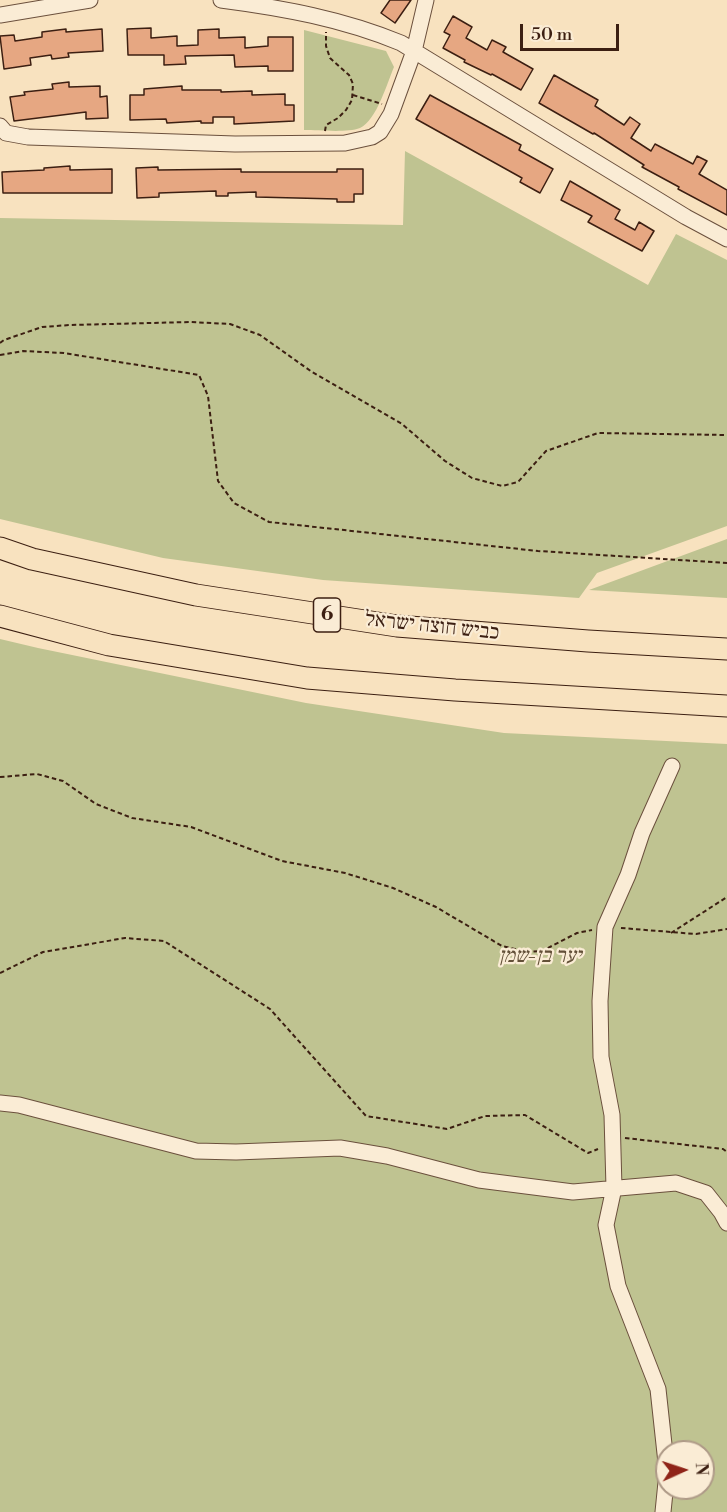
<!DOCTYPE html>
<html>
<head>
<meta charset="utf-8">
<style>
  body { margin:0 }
  #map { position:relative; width:727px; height:1512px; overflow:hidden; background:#f8e2bf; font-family:"Libre Bodoni",serif }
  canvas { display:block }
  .north { position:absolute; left:655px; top:1440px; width:60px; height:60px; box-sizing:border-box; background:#faecd5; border:2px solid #ae9a87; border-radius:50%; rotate:87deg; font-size:16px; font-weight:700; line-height:24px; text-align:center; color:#3c1f12 }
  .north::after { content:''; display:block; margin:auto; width:21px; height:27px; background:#8f2418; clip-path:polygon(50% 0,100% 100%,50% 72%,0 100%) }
  .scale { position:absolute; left:520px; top:24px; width:99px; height:27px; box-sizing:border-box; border:3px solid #3c1f12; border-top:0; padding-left:8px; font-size:18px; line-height:21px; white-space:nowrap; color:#3c1f12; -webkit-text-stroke:4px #faecd5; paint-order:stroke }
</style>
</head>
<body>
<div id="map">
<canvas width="727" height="1512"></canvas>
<div class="north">N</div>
<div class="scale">50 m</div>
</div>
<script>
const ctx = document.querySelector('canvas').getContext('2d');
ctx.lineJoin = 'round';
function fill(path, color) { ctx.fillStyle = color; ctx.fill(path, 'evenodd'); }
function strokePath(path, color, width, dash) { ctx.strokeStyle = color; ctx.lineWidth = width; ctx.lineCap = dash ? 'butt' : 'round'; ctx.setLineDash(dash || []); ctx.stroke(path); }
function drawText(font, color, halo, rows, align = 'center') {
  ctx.font = font + ' "Libre Bodoni","Frank Ruhl Libre",serif'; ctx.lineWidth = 4.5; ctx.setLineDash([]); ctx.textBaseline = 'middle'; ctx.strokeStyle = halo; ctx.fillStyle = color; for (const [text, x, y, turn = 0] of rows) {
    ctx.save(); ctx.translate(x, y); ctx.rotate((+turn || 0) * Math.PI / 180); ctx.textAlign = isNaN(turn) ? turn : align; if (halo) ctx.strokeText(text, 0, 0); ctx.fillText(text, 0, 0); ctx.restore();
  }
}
fill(new Path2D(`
  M 304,30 L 386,51 L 394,67 C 387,83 377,120 360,128 C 347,133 319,130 304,130 Z
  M 405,151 L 648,285 L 676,234 L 727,260 L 727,526 L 597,573 L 579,598 L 323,580 L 163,558 L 0,519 L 0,218 L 403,225 Z
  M 727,539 L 727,598 L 589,590 Z
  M 0,639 L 38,648 L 306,703 L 504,733 L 727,744 L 727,1512 L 0,1512 ZM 667,1452 L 703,1452 L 703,1488 L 667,1488 Z`), '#bfc391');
const building = new Path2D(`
  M 390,0 L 411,0 L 395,23 L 381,13 Z
  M 453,16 L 472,27 L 466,38 L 487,50 L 492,40 L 506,47 L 503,52 L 533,69 L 521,90 L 492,74 L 491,75 L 464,62 L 465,60 L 443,48 L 450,35 L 444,32 Z
  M 151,28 L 151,38 L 177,36 L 177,46 L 198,45 L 198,30 L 219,29 L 219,38 L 245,37 L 245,48 L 268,46 L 268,37 L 293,37 L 293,71 L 268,71 L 268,66 L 235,67 L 234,55 L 185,56 L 186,64 L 164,65 L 164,55 L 128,55 L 127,29 Z
  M 66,29 L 66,32 L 102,29 L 103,51 L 68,53 L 69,57 L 52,59 L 51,55 L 30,58 L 31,65 L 4,69 L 0,36 L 14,35 L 15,41 L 42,37 L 42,32 Z
  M 554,75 L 598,100 L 595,106 L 624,125 L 630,117 L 640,124 L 631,138 L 651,151 L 655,144 L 693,164 L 697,156 L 707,161 L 699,174 L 727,190 L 727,215 L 678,189 L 679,187 L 642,167 L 644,165 L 594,133 L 593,134 L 539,103 Z
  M 69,82 L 69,87 L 100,86 L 100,97 L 107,96 L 108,118 L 86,119 L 86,112 L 14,121 L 10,97 L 25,95 L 24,92 L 53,89 L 52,84 Z
  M 182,86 L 182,90 L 221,90 L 221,92 L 252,91 L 252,95 L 285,94 L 285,105 L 294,105 L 294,121 L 234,124 L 234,117 L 213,117 L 213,123 L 201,123 L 201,121 L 167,123 L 166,119 L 130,120 L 130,95 L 144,95 L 144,89 Z
  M 430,95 L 521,145 L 519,150 L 553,169 L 540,193 L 520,182 L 522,178 L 416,119 Z
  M 70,166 L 70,170 L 112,169 L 112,193 L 3,193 L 2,172 L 44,170 L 44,168 Z
  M 158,167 L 158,170 L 241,169 L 241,172 L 337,172 L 337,169 L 363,169 L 363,194 L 354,194 L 354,202 L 337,202 L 337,199 L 256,197 L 256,192 L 228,193 L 228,196 L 216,196 L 216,191 L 159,193 L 159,197 L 137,198 L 136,168 Z
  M 570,181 L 620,210 L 615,219 L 635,230 L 639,222 L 654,231 L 642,251 L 588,222 L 592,216 L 561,200 Z`);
fill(building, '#e6a782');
strokePath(building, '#3c1f12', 1.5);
const minor = new Path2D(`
  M 221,0 C 283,8 343,19 401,43 L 686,217 L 727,239
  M 0,15 L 90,0
  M 0,126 L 6,133 L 28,137 L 235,144 L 345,143 L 372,137 L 380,132 L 391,114 L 414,51 L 426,0
  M 0,1103 L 19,1105 L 196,1151 L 236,1152 L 340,1148 L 387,1156 L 479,1180 L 573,1192 L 676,1183 L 706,1193 L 721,1212 L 727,1223
  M 663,1512 L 667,1472 L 658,1389 L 618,1286 L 606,1225 L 614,1188 L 612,1115 L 601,1057 L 600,1001 L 605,927 L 628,875 L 642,833 L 672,766`);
const highway = new Path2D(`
  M 0,548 L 32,559 L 196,595 L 397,626 L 588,641 L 727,649
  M 0,616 L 109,645 L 307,678 L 455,690 L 727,706`);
strokePath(minor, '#6b503d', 17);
strokePath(highway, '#3c1f12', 23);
strokePath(new Path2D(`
  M 353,95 L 382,104
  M 325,131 L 326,125 L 338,118 L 346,110 L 352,100 L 353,84 L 349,75 L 330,58 L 326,46 L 326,32
  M 0,343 L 4,340 L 42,327 L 70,325 L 190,322 L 230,324 L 260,335 L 312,372 L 402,424 L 445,461 L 472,478 L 502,486 L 518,482 L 546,451 L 598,433 L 727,435
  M 0,355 L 23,351 L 64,353 L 199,375 L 208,396 L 218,481 L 234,503 L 269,522 L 538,551 L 727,563
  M 0,777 L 37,774 L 63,781 L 96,804 L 132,818 L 191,827 L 282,861 L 345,873 L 393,888 L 436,907 L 502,946 L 528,952 L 542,951 L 577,933 L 592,930
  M 621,928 L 696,934 L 727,929
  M 671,933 L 727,897
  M 0,973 L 43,952 L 125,938 L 164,941 L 270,1009 L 366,1116 L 447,1129 L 485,1116 L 525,1115 L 588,1153 L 598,1149
  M 625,1138 L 723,1149 L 727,1152`), '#3c1f12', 2, [4.5, 3]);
strokePath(minor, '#faecd5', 15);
strokePath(highway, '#f8e2bf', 21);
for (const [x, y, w] of [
  [327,615,27]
]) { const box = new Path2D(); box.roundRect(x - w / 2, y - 17, w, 34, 4.5); ctx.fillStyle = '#faecd5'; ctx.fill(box); strokePath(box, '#3c1f12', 1.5); }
drawText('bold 20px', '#3c1f12', null, [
  ["6",327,615]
]);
drawText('21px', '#3c1f12', '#faecd5', [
  ["כביש חוצה ישראל",432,627,6]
]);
drawText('italic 21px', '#635038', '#faecd5', [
  ["יער בן-שמן",540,957]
]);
</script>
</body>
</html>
